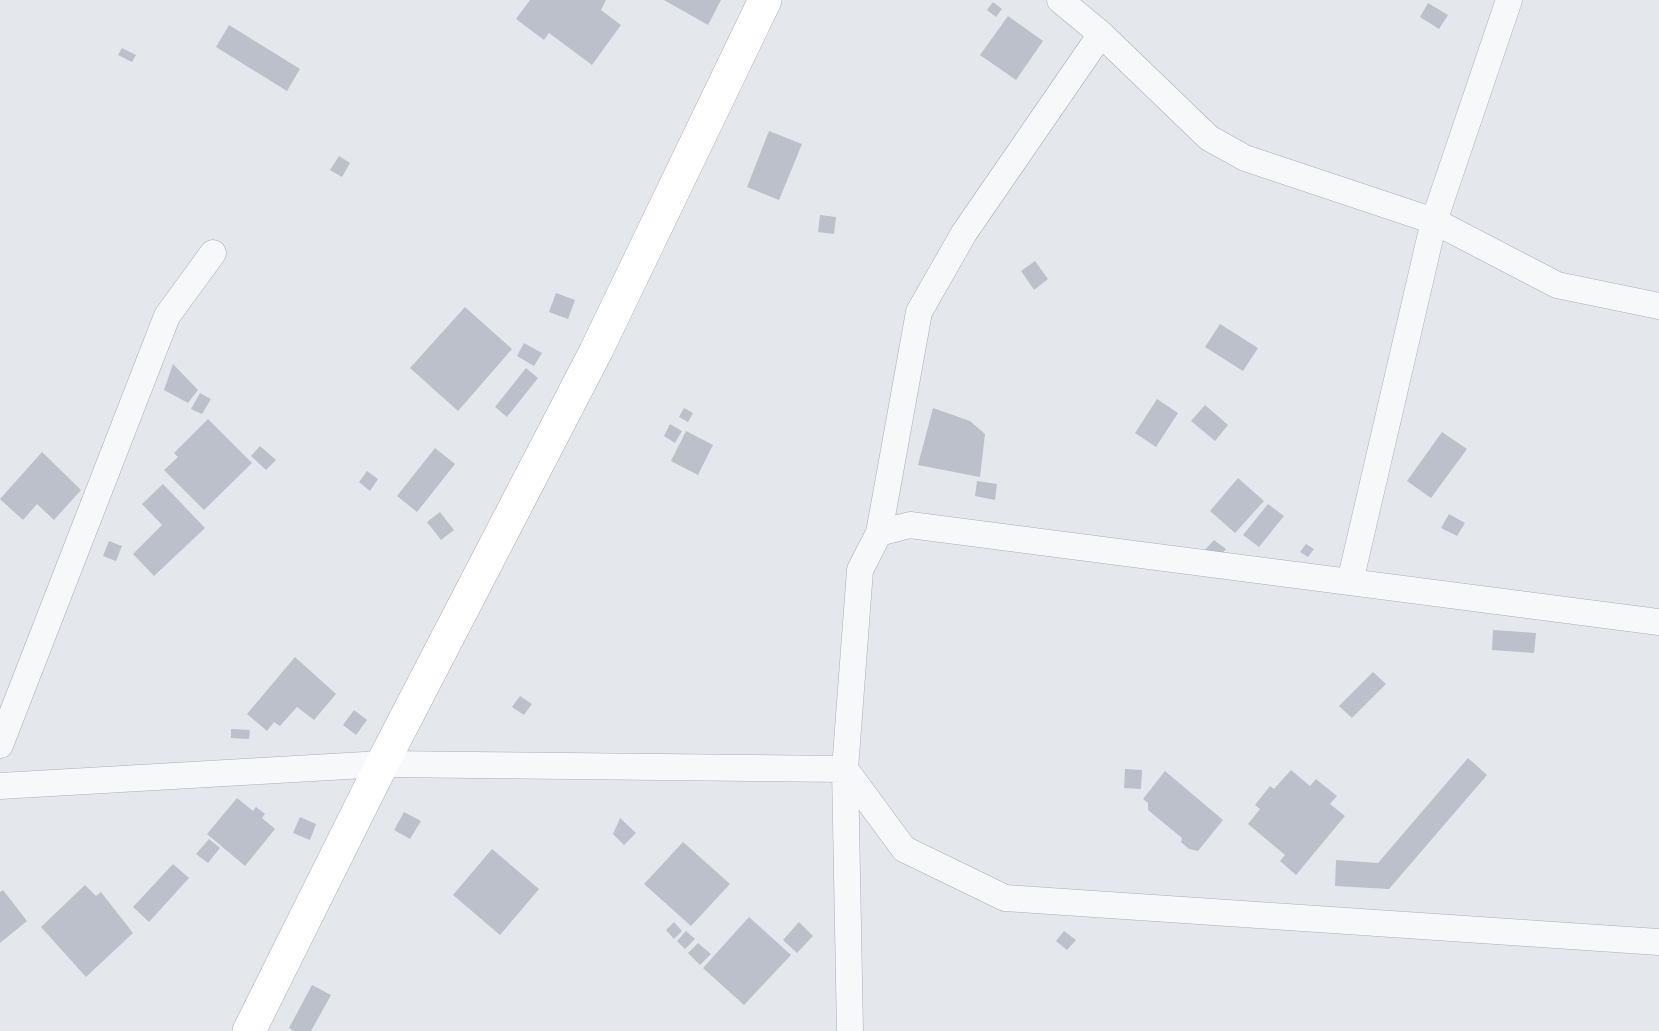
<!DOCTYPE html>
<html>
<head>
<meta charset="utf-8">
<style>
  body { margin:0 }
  canvas { display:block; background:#e4e7ec }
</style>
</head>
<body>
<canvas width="1659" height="1031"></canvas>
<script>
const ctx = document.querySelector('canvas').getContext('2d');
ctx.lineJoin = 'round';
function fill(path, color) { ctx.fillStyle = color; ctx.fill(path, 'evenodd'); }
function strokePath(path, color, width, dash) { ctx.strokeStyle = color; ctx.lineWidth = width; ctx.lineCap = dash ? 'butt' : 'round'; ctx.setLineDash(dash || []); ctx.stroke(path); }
fill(new Path2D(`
  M 530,0 L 606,0 L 601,10 L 621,25 L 592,65 L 549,33 L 544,40 L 516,19 Z
  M 664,0 L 721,0 L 708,25 Z
  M 993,2 L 1002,9 L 996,17 L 987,10 Z
  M 1428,3 L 1448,15 L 1439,29 L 1420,17 Z
  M 1008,16 L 1043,41 L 1016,80 L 980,55 Z
  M 229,25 L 300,69 L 287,91 L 216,47 Z
  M 122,48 L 136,55 L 132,62 L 118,55 Z
  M 769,131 L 802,144 L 779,200 L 747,187 Z
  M 339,156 L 350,163 L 342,177 L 330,170 Z
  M 820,215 L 836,217 L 834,234 L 818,232 Z
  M 1035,261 L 1048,279 L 1034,290 L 1021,271 Z
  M 556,293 L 575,300 L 568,319 L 549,312 Z
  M 465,307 L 512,349 L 458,411 L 410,368 Z
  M 1220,324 L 1258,348 L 1243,371 L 1205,347 Z
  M 524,343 L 542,353 L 534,366 L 517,356 Z
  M 173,364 L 198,390 L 188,403 L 164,390 Z
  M 526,368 L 538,378 L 507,417 L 495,407 Z
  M 200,393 L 211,399 L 202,414 L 191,409 Z
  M 1157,399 L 1178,413 L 1156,447 L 1135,433 Z
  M 1205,405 L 1228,425 L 1215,441 L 1191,421 Z
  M 684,408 L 693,413 L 688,422 L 679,417 Z
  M 933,408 L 970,421 L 985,434 L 980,477 L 918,465 Z
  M 208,419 L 252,463 L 204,510 L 164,470 L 178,457 L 174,453 Z
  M 670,424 L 682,431 L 675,443 L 664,436 Z
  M 686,431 L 713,445 L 698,475 L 671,461 Z
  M 1442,432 L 1467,449 L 1431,498 L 1407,481 Z
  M 260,446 L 276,460 L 266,470 L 251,456 Z
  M 435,448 L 455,464 L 417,512 L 397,496 Z
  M 42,452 L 81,490 L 54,520 L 37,504 L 23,520 L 0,499 Z
  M 367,471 L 378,479 L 370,491 L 359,482 Z
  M 1238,478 L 1264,501 L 1235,533 L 1210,511 Z
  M 977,481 L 997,484 L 995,500 L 975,496 Z
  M 163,484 L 205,528 L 154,576 L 133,554 L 162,525 L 142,504 Z
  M 1268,504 L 1284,516 L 1259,547 L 1243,535 Z
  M 440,512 L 454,530 L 441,540 L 427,522 Z
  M 1449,514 L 1465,523 L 1457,536 L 1441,528 Z
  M 1214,540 L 1226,549 L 1215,562 L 1204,551 Z
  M 109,541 L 122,546 L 116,561 L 103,556 Z
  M 1306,544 L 1314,549 L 1308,557 L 1300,552 Z
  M 1493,630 L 1536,633 L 1534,653 L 1492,650 Z
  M 295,657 L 336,694 L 314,720 L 297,707 L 280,726 L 274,722 L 267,731 L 247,714 Z
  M 1373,672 L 1386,684 L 1352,718 L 1339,706 Z
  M 520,696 L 532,704 L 524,715 L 512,707 Z
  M 354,710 L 367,720 L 356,735 L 343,725 Z
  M 231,729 L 250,730 L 249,739 L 231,738 Z
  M 1468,758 L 1487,775 L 1389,889 L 1335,886 L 1336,860 L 1378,863 Z
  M 1125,769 L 1142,770 L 1141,789 L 1124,788 Z
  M 1291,770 L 1310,786 L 1316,779 L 1337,796 L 1330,804 L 1345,816 L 1296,875 L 1280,861 L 1285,855 L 1248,824 L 1260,809 L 1255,805 L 1270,786 L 1274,789 Z
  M 1165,771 L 1223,820 L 1198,851 L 1189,849 L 1181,842 L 1182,838 L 1148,810 L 1148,803 L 1143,799 Z
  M 237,798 L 253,811 L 256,807 L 265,814 L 262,818 L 275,829 L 245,866 L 207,834 Z
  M 404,812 L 421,821 L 410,839 L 394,830 Z
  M 300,817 L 316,824 L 310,840 L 293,833 Z
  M 620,818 L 636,833 L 624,845 L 613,834 Z
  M 209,839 L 220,848 L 208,863 L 196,854 Z
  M 683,842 L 730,884 L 691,926 L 644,884 Z
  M 492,849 L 539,889 L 500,935 L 453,895 Z
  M 173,864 L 189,878 L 149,922 L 133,907 Z
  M 85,885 L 96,896 L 101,892 L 133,933 L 86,977 L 41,927 Z
  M 3,890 L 27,921 L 0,943 L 0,892 Z
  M 749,917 L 791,955 L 744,1005 L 703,968 Z
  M 674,922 L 682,931 L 674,939 L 666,930 Z
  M 799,922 L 813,936 L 797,953 L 783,940 Z
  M 686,931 L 695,939 L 685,949 L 677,941 Z
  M 1064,931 L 1076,940 L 1067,950 L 1056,941 Z
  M 698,943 L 711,954 L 700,965 L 688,953 Z
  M 312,985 L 331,995 L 311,1031 L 294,1031 L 289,1028 Z`), '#bbc0ca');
const street = new Path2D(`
  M 1060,0 L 1101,34 L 1209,138 L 1245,158 L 1434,221 L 1557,285 L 1659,306
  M 879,533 L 919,312 L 964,233 L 1101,34
  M 1350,582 L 1434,221 L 1509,0
  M 0,745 L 167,316 L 213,253
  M 0,786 L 382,764 L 845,769 L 904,849 L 1005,898 L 1659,942
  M 850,1031 L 845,769 L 860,570 L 879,533 L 910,525 L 1659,622`);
const secondary = new Path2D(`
  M 249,1031 L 382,764 L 596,351 L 765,0`);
strokePath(street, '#a9aeb7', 27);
strokePath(secondary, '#a9aeb7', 34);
strokePath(street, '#f7f8fa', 26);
strokePath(secondary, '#fff', 33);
</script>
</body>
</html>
